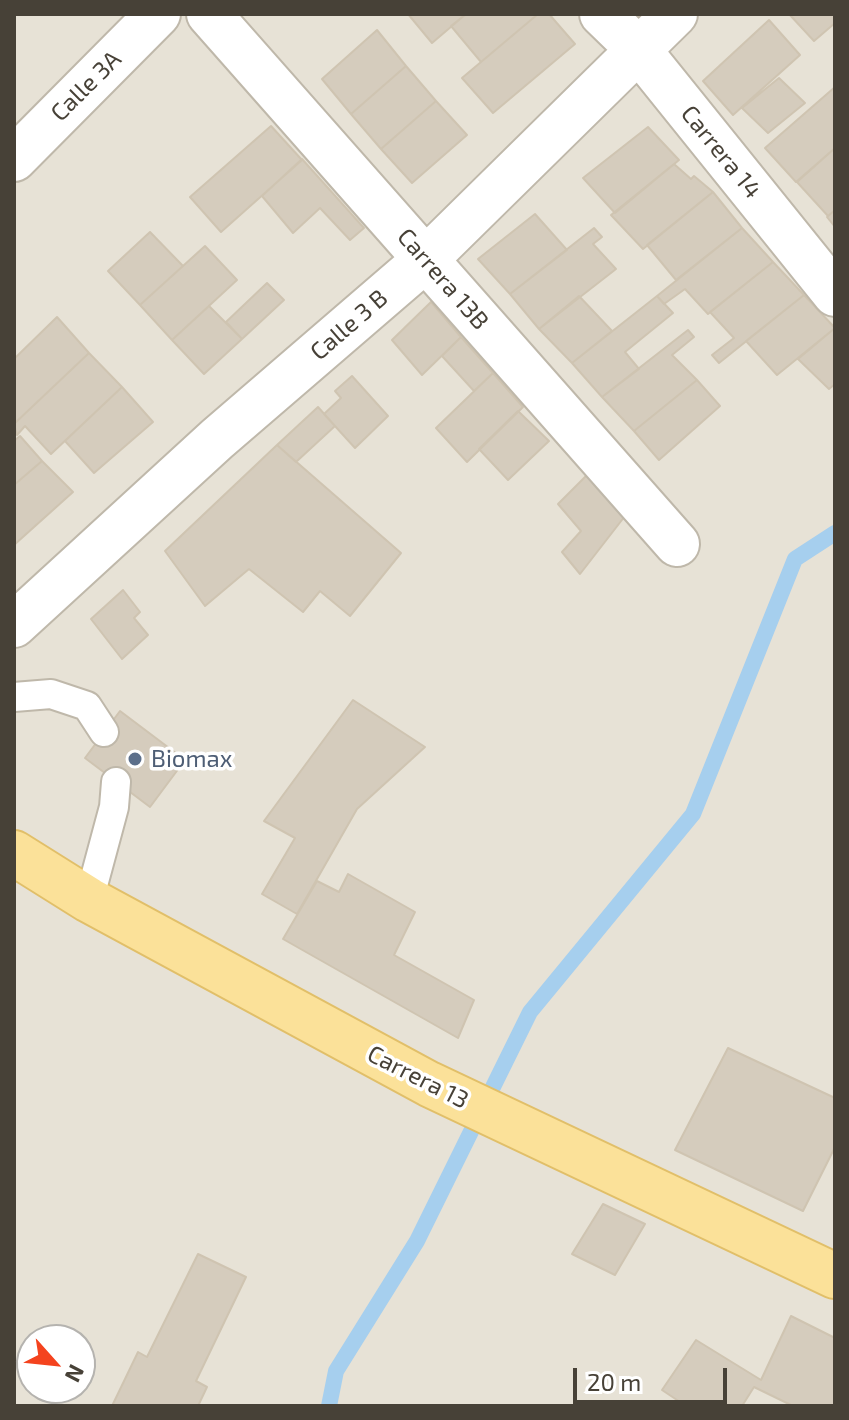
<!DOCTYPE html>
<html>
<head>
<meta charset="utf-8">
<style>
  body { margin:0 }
  #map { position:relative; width:849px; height:1420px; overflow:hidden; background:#f3f0e8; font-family:"Exo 2",sans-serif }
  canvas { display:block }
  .frame { position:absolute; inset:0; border:16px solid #474137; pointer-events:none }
  .north { position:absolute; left:16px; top:1324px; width:80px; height:80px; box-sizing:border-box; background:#fff; border:2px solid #b5b3af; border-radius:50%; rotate:117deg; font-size:22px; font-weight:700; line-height:32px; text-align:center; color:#474137 }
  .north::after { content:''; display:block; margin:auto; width:28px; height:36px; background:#f4431e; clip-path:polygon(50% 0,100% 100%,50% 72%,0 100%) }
  .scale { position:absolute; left:573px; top:1368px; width:154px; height:36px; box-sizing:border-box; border:4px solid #474137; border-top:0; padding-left:10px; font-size:24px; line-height:28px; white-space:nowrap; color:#474137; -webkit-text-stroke:6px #fff; paint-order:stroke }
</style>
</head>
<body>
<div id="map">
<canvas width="849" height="1420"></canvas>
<div class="frame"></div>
<div class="north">N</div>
<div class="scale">20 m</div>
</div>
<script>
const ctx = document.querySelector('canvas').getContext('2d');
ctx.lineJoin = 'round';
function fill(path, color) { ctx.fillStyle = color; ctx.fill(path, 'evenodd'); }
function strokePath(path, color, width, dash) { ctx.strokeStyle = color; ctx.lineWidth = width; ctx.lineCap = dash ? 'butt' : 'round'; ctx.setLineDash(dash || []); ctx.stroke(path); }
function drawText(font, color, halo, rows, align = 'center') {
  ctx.font = font + ' "Exo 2",sans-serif'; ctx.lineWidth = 7; ctx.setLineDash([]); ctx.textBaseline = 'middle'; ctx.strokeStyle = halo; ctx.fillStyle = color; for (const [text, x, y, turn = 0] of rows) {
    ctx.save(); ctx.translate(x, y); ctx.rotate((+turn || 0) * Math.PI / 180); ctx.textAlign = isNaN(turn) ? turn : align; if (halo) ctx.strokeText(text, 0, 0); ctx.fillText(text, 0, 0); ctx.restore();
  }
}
fill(new Path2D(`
  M 14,14 L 835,14 L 835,1406 L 14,1406 ZM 32,1340 L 80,1340 L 80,1388 L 32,1388 Z`), '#e7e2d6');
strokePath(new Path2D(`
  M 329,1406 L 336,1371 L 417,1241 L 530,1012 L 693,814 L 795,559 L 835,533`), '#a6cfee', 16);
const building = new Path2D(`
  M 408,14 L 466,14 L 432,43 Z
  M 466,14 L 538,14 L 481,62 L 451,26 Z
  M 538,14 L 549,14 L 575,44 L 493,113 L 462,78 Z
  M 789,14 L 835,14 L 835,23 L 814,41 Z
  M 769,20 L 800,55 L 733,115 L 703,81 Z
  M 377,30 L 406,66 L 351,114 L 322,79 Z
  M 406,66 L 436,101 L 381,149 L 351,114 Z
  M 779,78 L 805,103 L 768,133 L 742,108 Z
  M 835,87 L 835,148 L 796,182 L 765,148 Z
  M 436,101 L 467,135 L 412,183 L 381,149 Z
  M 271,126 L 302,160 L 221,232 L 190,197 Z
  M 648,127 L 679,160 L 615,213 L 583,178 Z
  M 835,148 L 835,210 L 828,216 L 797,182 Z
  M 302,159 L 364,228 L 350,240 L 320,208 L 293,233 L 262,196 Z
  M 674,164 L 691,179 L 694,176 L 713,192 L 643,249 L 611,215 Z
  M 713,192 L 742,228 L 676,280 L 647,245 Z
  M 835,210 L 835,227 L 827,217 Z
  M 535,214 L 567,250 L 510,294 L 478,259 Z
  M 594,228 L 602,237 L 593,244 L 616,269 L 539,329 L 510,294 Z
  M 742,228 L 773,262 L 708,314 L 685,289 L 664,304 L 657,296 Z
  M 150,232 L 183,266 L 140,305 L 108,271 Z
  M 205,246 L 237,280 L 172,340 L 140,305 Z
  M 773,262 L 804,295 L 719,363 L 712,355 L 734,338 L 710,312 Z
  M 267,283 L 284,300 L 242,339 L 226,322 Z
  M 804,295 L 835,328 L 777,375 L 746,341 Z
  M 579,296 L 612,331 L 572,363 L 539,329 Z
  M 657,296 L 673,313 L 625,352 L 639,369 L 602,397 L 572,363 Z
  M 431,302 L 461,337 L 422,375 L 392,340 Z
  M 209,306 L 242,339 L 204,374 L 172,340 Z
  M 57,317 L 89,353 L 14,424 L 14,359 Z
  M 835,328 L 835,384 L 829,389 L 798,359 Z
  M 688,330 L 694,337 L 672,355 L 697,380 L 634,431 L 602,397 Z
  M 461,337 L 493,373 L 474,391 L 442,356 Z
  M 89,353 L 122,387 L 51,454 L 25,426 L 17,435 L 14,424 Z
  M 493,373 L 523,407 L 467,462 L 436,428 Z
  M 352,376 L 388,416 L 355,448 L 324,414 L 341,398 L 335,391 Z
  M 697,380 L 720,406 L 659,460 L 634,431 Z
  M 122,387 L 153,422 L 94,473 L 65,441 Z
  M 318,407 L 335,426 L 296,462 L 277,445 Z
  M 518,411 L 549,441 L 508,480 L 479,449 Z
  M 20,436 L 42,461 L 14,485 L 14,441 Z
  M 277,445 L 401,553 L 350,616 L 320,591 L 303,612 L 249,569 L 205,606 L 165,551 Z
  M 42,461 L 73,492 L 14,545 L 14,485 Z
  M 590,472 L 625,516 L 580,574 L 562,552 L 581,531 L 558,504 Z
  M 123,590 L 140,612 L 134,618 L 148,635 L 122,659 L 91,619 Z
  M 353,700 L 425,747 L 357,809 L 297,914 L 262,894 L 295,838 L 264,821 Z
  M 120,711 L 185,760 L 150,807 L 85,758 Z
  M 348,874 L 415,912 L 394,955 L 474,1000 L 458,1038 L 283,939 L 317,881 L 339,892 Z
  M 728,1048 L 835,1098 L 835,1147 L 803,1211 L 675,1150 Z
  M 603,1204 L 645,1224 L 615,1275 L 572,1254 Z
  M 198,1254 L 246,1277 L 196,1381 L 207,1387 L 198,1406 L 112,1406 L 138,1352 L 147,1357 Z
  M 791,1316 L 835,1338 L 835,1406 L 793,1406 L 754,1387 L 742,1406 L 686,1406 L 662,1390 L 696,1340 L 761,1380 Z`);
fill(building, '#d5ccbd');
strokePath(building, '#cfc4b1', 2);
const lane = new Path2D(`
  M 14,697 L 51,694 L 87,706 L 104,732
  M 89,900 L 114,807 L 116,782`);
const street = new Path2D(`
  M 209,14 L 677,544
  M 602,14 L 637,48 L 835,294
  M 14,159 L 158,14
  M 14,625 L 217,439 L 426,259 L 675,14`);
const primary = new Path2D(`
  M 14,853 L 89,900 L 429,1084 L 835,1276`);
strokePath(lane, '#bfb8aa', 32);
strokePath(street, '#bfb8aa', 48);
strokePath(primary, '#e1bf69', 48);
strokePath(lane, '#fff', 28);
strokePath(street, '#fff', 44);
strokePath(primary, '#fbe199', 44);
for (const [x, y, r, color] of [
  [135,759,8,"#5c6f8a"]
]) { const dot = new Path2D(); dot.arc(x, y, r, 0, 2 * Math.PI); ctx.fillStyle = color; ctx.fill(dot); strokePath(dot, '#fff', 3); }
drawText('24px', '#474137', '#fff', [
  ["Calle 3A",86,86,-45],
  ["Carrera 14",721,152,51],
  ["Carrera 13B",443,279,49],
  ["Calle 3 B",349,325,-41],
  ["Carrera 13",418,1077,27]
]);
drawText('24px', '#4e5e75', '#fff', [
  ["Biomax",151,759]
], 'left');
</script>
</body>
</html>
